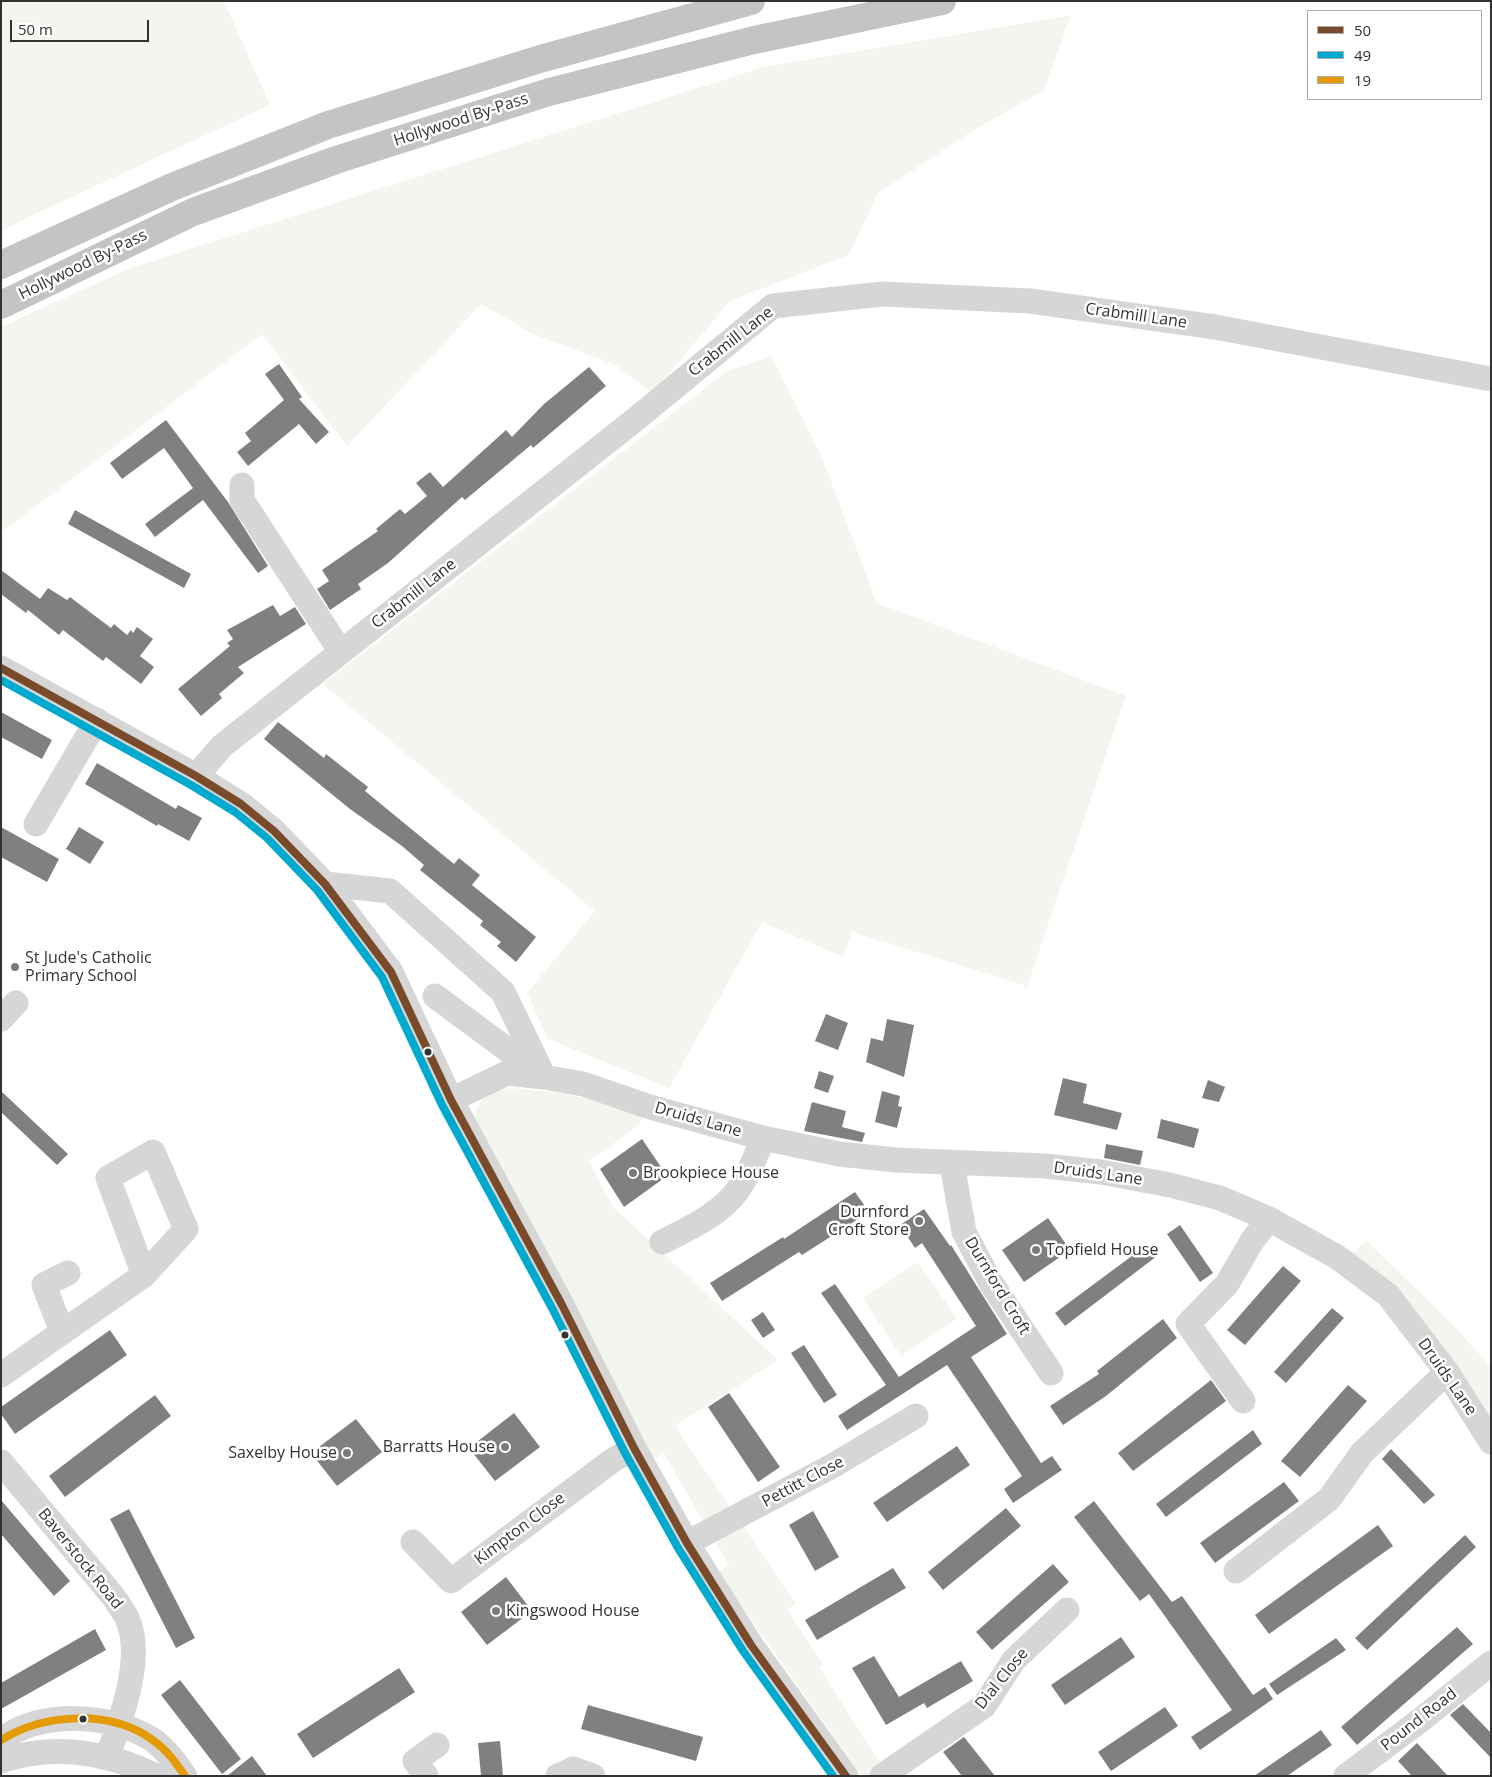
<!DOCTYPE html>
<html>
<head>
<meta charset="utf-8">
<style>
  body { margin:0 }
  #map { position:relative; width:1492px; height:1777px; overflow:hidden; background:#fff; font-family:"Open Sans",sans-serif }
  canvas { display:block }
  .frame { position:absolute; inset:0; border:2px solid #323232; pointer-events:none }
  .legend { position:absolute; left:1307px; top:10px; width:175px; height:90px; box-sizing:border-box; background:#fff; border:1px solid #adadad; margin:0; padding:6px 9px; list-style:none; font-size:15px; color:#323232 }
  .legend li { display:flex; align-items:center; gap:10px; height:25px }
  .legend b { width:25px; border:1px solid #adadad }
  .scale { position:absolute; left:10px; top:20px; width:139px; height:22px; box-sizing:border-box; border:2px solid #323232; border-top:0; padding-left:6px; font-size:15px; line-height:18px; white-space:nowrap; color:#323232; -webkit-text-stroke:4px #fff; paint-order:stroke }
</style>
</head>
<body>
<div id="map">
<canvas width="1492" height="1777"></canvas>
<div class="frame"></div>
<ul class="legend">
<li><b style="height:6px;background:#7a4b2a"></b>50</li>
<li><b style="height:6px;background:#00a9ce"></b>49</li>
<li><b style="height:6px;background:#e39a05"></b>19</li>
</ul>
<div class="scale">50 m</div>
</div>
<script>
const ctx = document.querySelector('canvas').getContext('2d');
ctx.lineJoin = 'round';
function fill(path, color) { ctx.fillStyle = color; ctx.fill(path, 'evenodd'); }
function strokePath(path, color, width, dash) { ctx.strokeStyle = color; ctx.lineWidth = width; ctx.lineCap = dash ? 'butt' : 'round'; ctx.setLineDash(dash || []); ctx.stroke(path); }
function drawText(font, color, halo, rows, align = 'center') {
  ctx.font = font + ' "Open Sans",sans-serif'; ctx.lineWidth = 5; ctx.setLineDash([]); ctx.textBaseline = 'middle'; ctx.strokeStyle = halo; ctx.fillStyle = color; for (const [text, x, y, turn = 0] of rows) {
    ctx.save(); ctx.translate(x, y); ctx.rotate((+turn || 0) * Math.PI / 180); ctx.textAlign = isNaN(turn) ? turn : align; if (halo) ctx.strokeText(text, 0, 0); ctx.fillText(text, 0, 0); ctx.restore();
  }
}
fill(new Path2D(`
  M 1,1 L 224,1 L 270,105 L 31,216 L 1,232 Z
  M 1071,15 L 1044,90 L 966,135 L 878,193 L 849,255 L 730,301 L 652,393 L 616,365 L 533,334 L 481,304 L 347,446 L 262,334 L 1,533 L 1,327 L 130,268 L 764,67 Z
  M 771,356 L 823,460 L 877,603 L 1126,696 L 1027,986 L 852,932 L 843,957 L 762,922 L 669,1088 L 548,1039 L 527,993 L 595,911 L 323,684 L 727,371 Z
  M 510,1088 L 563,1093 L 646,1115 L 635,1128 L 589,1161 L 612,1206 L 778,1360 L 675,1426 L 796,1604 L 787,1609 L 824,1665 L 819,1667 L 877,1758 L 896,1776 L 862,1776 L 718,1573 L 729,1565 L 664,1454 L 651,1459 L 474,1122 C 478,1096 487,1094 510,1088 Z
  M 1366,1240 L 1453,1325 L 1491,1367 L 1491,1424 L 1352,1254 Z
  M 918,1262 L 957,1319 L 901,1356 L 863,1298 Z`), '#f2f6ee');
fill(new Path2D(`
  M 279,364 L 302,397 L 299,399 L 329,432 L 316,444 L 299,424 L 248,466 L 237,452 L 251,441 L 245,433 L 284,400 L 265,374 Z
  M 589,367 L 606,386 L 533,448 L 531,445 L 465,500 L 462,497 L 388,563 L 358,584 L 361,589 L 330,610 L 317,589 L 329,581 L 322,570 L 378,531 L 376,529 L 400,509 L 405,514 L 427,496 L 416,483 L 430,472 L 443,487 L 506,430 L 512,437 L 544,404 Z
  M 166,420 L 228,502 L 268,566 L 258,573 L 203,500 L 155,537 L 145,524 L 193,488 L 164,448 L 122,479 L 110,463 Z
  M 75,510 L 191,574 L 184,588 L 68,524 Z
  M 1,570 L 40,599 L 48,588 L 67,600 L 70,597 L 111,628 L 114,624 L 127,635 L 131,630 L 133,633 L 137,627 L 153,639 L 140,656 L 154,667 L 141,684 L 106,657 L 103,661 L 63,630 L 59,635 L 28,610 L 26,613 L 1,594 Z
  M 273,605 L 280,616 L 295,607 L 306,624 L 238,667 L 244,673 L 219,694 L 222,698 L 201,716 L 178,689 L 230,646 L 227,643 L 233,639 L 227,630 Z
  M 1,712 L 52,740 L 42,759 L 1,737 Z
  M 278,722 L 324,758 L 326,754 L 368,787 L 365,791 L 454,864 L 459,858 L 480,875 L 472,885 L 536,937 L 516,962 L 497,946 L 501,942 L 480,925 L 483,921 L 420,870 L 424,865 L 402,846 L 350,809 L 264,739 Z
  M 97,763 L 176,809 L 178,805 L 202,818 L 189,841 L 158,824 L 157,826 L 85,784 Z
  M 1,827 L 59,859 L 47,882 L 1,857 Z
  M 79,827 L 104,842 L 90,864 L 66,849 Z
  M 826,1014 L 848,1023 L 838,1050 L 815,1041 Z
  M 887,1019 L 914,1025 L 904,1077 L 866,1062 L 871,1038 L 883,1041 Z
  M 819,1071 L 834,1076 L 828,1093 L 814,1088 Z
  M 1063,1078 L 1087,1084 L 1083,1103 L 1122,1113 L 1117,1130 L 1054,1115 Z
  M 1208,1080 L 1225,1087 L 1219,1102 L 1202,1098 Z
  M 1,1091 L 68,1154 L 57,1165 L 1,1112 Z
  M 882,1091 L 900,1096 L 898,1106 L 902,1107 L 897,1128 L 875,1122 Z
  M 812,1102 L 846,1111 L 842,1127 L 865,1133 L 862,1142 L 804,1131 Z
  M 1161,1119 L 1199,1129 L 1194,1148 L 1157,1138 Z
  M 642,1139 L 667,1176 L 624,1207 L 600,1169 Z
  M 1106,1144 L 1143,1151 L 1140,1165 L 1104,1158 Z
  M 855,1192 L 869,1212 L 802,1255 L 799,1252 L 722,1301 L 710,1283 L 783,1237 L 784,1239 Z
  M 924,1209 L 950,1246 L 951,1245 L 1007,1334 L 971,1357 L 1041,1463 L 1052,1456 L 1062,1470 L 1013,1503 L 1004,1489 L 1022,1476 L 947,1365 L 847,1430 L 838,1416 L 886,1385 L 821,1293 L 835,1284 L 899,1377 L 976,1326 L 922,1243 L 915,1248 L 900,1225 Z
  M 1048,1218 L 1070,1250 L 1024,1282 L 1002,1250 Z
  M 1180,1225 L 1213,1273 L 1200,1282 L 1167,1234 Z
  M 1148,1244 L 1157,1256 L 1065,1326 L 1055,1313 Z
  M 1283,1266 L 1301,1281 L 1245,1345 L 1227,1330 Z
  M 1332,1308 L 1344,1318 L 1286,1383 L 1274,1372 Z
  M 763,1312 L 775,1330 L 763,1338 L 751,1320 Z
  M 1163,1319 L 1177,1338 L 1106,1396 L 1063,1425 L 1050,1406 L 1099,1374 L 1097,1371 Z
  M 110,1330 L 127,1355 L 15,1434 L 1,1414 L 1,1407 Z
  M 804,1345 L 837,1395 L 824,1403 L 791,1353 Z
  M 1211,1380 L 1226,1401 L 1133,1471 L 1118,1453 Z
  M 1348,1385 L 1367,1401 L 1300,1477 L 1281,1461 Z
  M 729,1393 L 780,1467 L 758,1482 L 708,1407 Z
  M 155,1395 L 171,1416 L 65,1497 L 49,1476 Z
  M 514,1413 L 540,1447 L 495,1481 L 469,1448 Z
  M 356,1419 L 382,1452 L 337,1486 L 311,1453 Z
  M 1253,1430 L 1262,1444 L 1166,1517 L 1156,1504 Z
  M 957,1446 L 970,1465 L 887,1522 L 873,1503 Z
  M 1391,1449 L 1435,1495 L 1424,1504 L 1382,1459 Z
  M 1284,1482 L 1299,1501 L 1215,1563 L 1200,1543 Z
  M 1,1500 L 70,1581 L 54,1596 L 1,1534 Z
  M 1094,1501 L 1172,1602 L 1182,1596 L 1253,1695 L 1265,1687 L 1273,1699 L 1200,1750 L 1191,1737 L 1232,1710 L 1149,1594 L 1140,1601 L 1074,1517 Z
  M 1006,1508 L 1021,1526 L 943,1590 L 928,1572 Z
  M 129,1509 L 195,1638 L 176,1648 L 110,1519 Z
  M 813,1511 L 839,1557 L 815,1571 L 789,1525 Z
  M 1378,1525 L 1393,1546 L 1269,1634 L 1255,1615 Z
  M 1465,1535 L 1476,1547 L 1367,1650 L 1355,1638 Z
  M 1053,1564 L 1069,1582 L 992,1650 L 976,1632 Z
  M 893,1568 L 906,1588 L 817,1640 L 805,1620 Z
  M 506,1577 L 532,1611 L 487,1645 L 461,1612 Z
  M 1457,1627 L 1473,1644 L 1357,1745 L 1341,1727 Z
  M 95,1629 L 106,1650 L 1,1709 L 1,1683 Z
  M 1121,1637 L 1135,1657 L 1065,1705 L 1051,1685 Z
  M 1336,1638 L 1346,1650 L 1277,1695 L 1269,1684 Z
  M 874,1656 L 899,1697 L 961,1661 L 973,1681 L 927,1708 L 924,1703 L 886,1725 L 852,1668 Z
  M 399,1668 L 415,1692 L 313,1758 L 297,1734 Z
  M 180,1680 L 241,1759 L 222,1774 L 161,1695 Z
  M 1463,1704 L 1491,1733 L 1491,1758 L 1450,1715 Z
  M 588,1705 L 703,1737 L 696,1761 L 581,1729 Z
  M 1165,1707 L 1178,1726 L 1111,1771 L 1098,1752 Z
  M 1321,1730 L 1332,1745 L 1287,1776 L 1254,1776 Z
  M 964,1737 L 995,1776 L 962,1776 L 943,1752 Z
  M 500,1741 L 503,1776 L 481,1776 L 478,1743 Z
  M 1417,1743 L 1448,1776 L 1412,1776 L 1398,1761 Z
  M 252,1756 L 267,1776 L 227,1776 Z`), '#808080');
strokePath(new Path2D(`
  M 242,485 L 242,500 L 341,652
  M 1,668 L 196,776 L 241,804 L 274,831 L 325,884 L 391,972 L 451,1100 L 562,1305 L 634,1448 L 687,1543 L 751,1645 L 846,1776
  M 196,776 L 222,746 L 636,419 L 773,306 L 882,294 L 1030,301 L 1215,327 L 1491,379
  M 36,824 L 97,720
  M 325,884 L 390,891 L 503,992 L 544,1077 L 435,996
  M 1,1019 L 16,1003
  M 451,1100 L 507,1073 L 544,1077 L 583,1084 L 650,1107 L 763,1138 L 839,1154 L 896,1160 L 1045,1166 L 1101,1172 L 1170,1185 L 1220,1198 L 1269,1219 L 1337,1257 L 1388,1295 L 1447,1372 L 1491,1442
  M 952,1164 L 964,1232 L 991,1283 L 1051,1373
  M 662,1242 C 686,1230 713,1218 732,1197 C 746,1182 755,1158 763,1138
  M 62,1332 L 44,1285 L 68,1273
  M 1,1375 L 144,1275 L 186,1229 L 153,1152 L 108,1178 L 144,1275
  M 1243,1401 L 1188,1324 L 1227,1284 L 1252,1241 L 1269,1219
  M 1,1462 L 112,1595 C 117,1602 123,1610 127,1618 C 145,1657 121,1719 107,1758
  M 413,1542 L 451,1581 L 613,1460 L 634,1448
  M 687,1543 L 834,1465 L 916,1416
  M 1236,1571 L 1329,1499 L 1362,1453 L 1447,1372
  M 1,1740 C 41,1710 106,1714 148,1737 C 163,1745 176,1763 185,1776
  M 1,1761 C 53,1743 108,1752 156,1776
  M 426,1776 L 415,1761 L 437,1745
  M 558,1776 L 573,1769 L 593,1776
  M 882,1776 L 984,1706 L 1014,1660 L 1067,1610
  M 1346,1776 L 1422,1719 L 1491,1663`), '#d6d6d6', 25);
strokePath(new Path2D(`
  M 1,265 L 172,187 L 328,125 L 540,59 L 751,1
  M 1,305 L 193,212 L 336,160 L 549,92 L 754,40 L 942,1`), '#c4c4c4', 28);
strokePath(new Path2D(`
  M 1,668 L 196,776 L 241,804 L 274,831 L 325,884 L 391,972 L 451,1100 L 562,1305 L 634,1448 L 687,1543 L 751,1645 L 846,1776`), '#7a4b2a', 8);
strokePath(new Path2D(`
  M 1,680 L 191,785 L 235,812 L 267,838 L 317,890 L 382,977 L 442,1105 L 553,1310 L 625,1453 L 678,1548 L 743,1651 L 833,1776`), '#00a9ce', 8);
strokePath(new Path2D(`
  M 1,1740 C 45,1713 111,1709 154,1741 C 167,1750 176,1763 185,1776`), '#e39a05', 8);
for (const [x, y, r, color] of [
  [15,967,5,"#7a7a7a"],
  [428,1052,4.5,"#323232"],
  [633,1173,5,"#7a7a7a"],
  [919,1221,5,"#7a7a7a"],
  [1036,1250,5,"#7a7a7a"],
  [565,1335,4.5,"#323232"],
  [505,1447,5,"#7a7a7a"],
  [347,1453,5,"#7a7a7a"],
  [496,1611,5,"#7a7a7a"],
  [83,1719,4.5,"#323232"]
]) { const dot = new Path2D(); dot.arc(x, y, r, 0, 2 * Math.PI); ctx.fillStyle = color; ctx.fill(dot); strokePath(dot, '#fff', 2); }
drawText('16px', '#323232', '#fff', [
  ["Hollywood By-Pass",461,120,-18],
  ["Hollywood By-Pass",83,265,-26],
  ["Crabmill Lane",1136,316,8],
  ["Crabmill Lane",731,342,-38],
  ["Crabmill Lane",414,594,-38],
  ["Druids Lane",698,1120,16],
  ["Druids Lane",1098,1174,8],
  ["Durnford Croft",997,1286,59],
  ["Druids Lane",1447,1377,55],
  ["Pettitt Close",803,1482,-28],
  ["Kimpton Close",520,1529,-37],
  ["Baverstock Road",80,1559,51],
  ["Dial Close",1002,1679,-51],
  ["Pound Road",1419,1720,-38]
]);
drawText('16px', '#323232', '#fff', [
  ["St Jude's Catholic",25,958],
  ["Primary School",25,976],
  ["Brookpiece House",643,1173],
  ["Durnford",909,1212,"right"],
  ["Croft Store",909,1230,"right"],
  ["Topfield House",1046,1250],
  ["Barratts House",495,1447,"right"],
  ["Saxelby House",337,1453,"right"],
  ["Kingswood House",506,1611]
], 'left');
</script>
</body>
</html>
